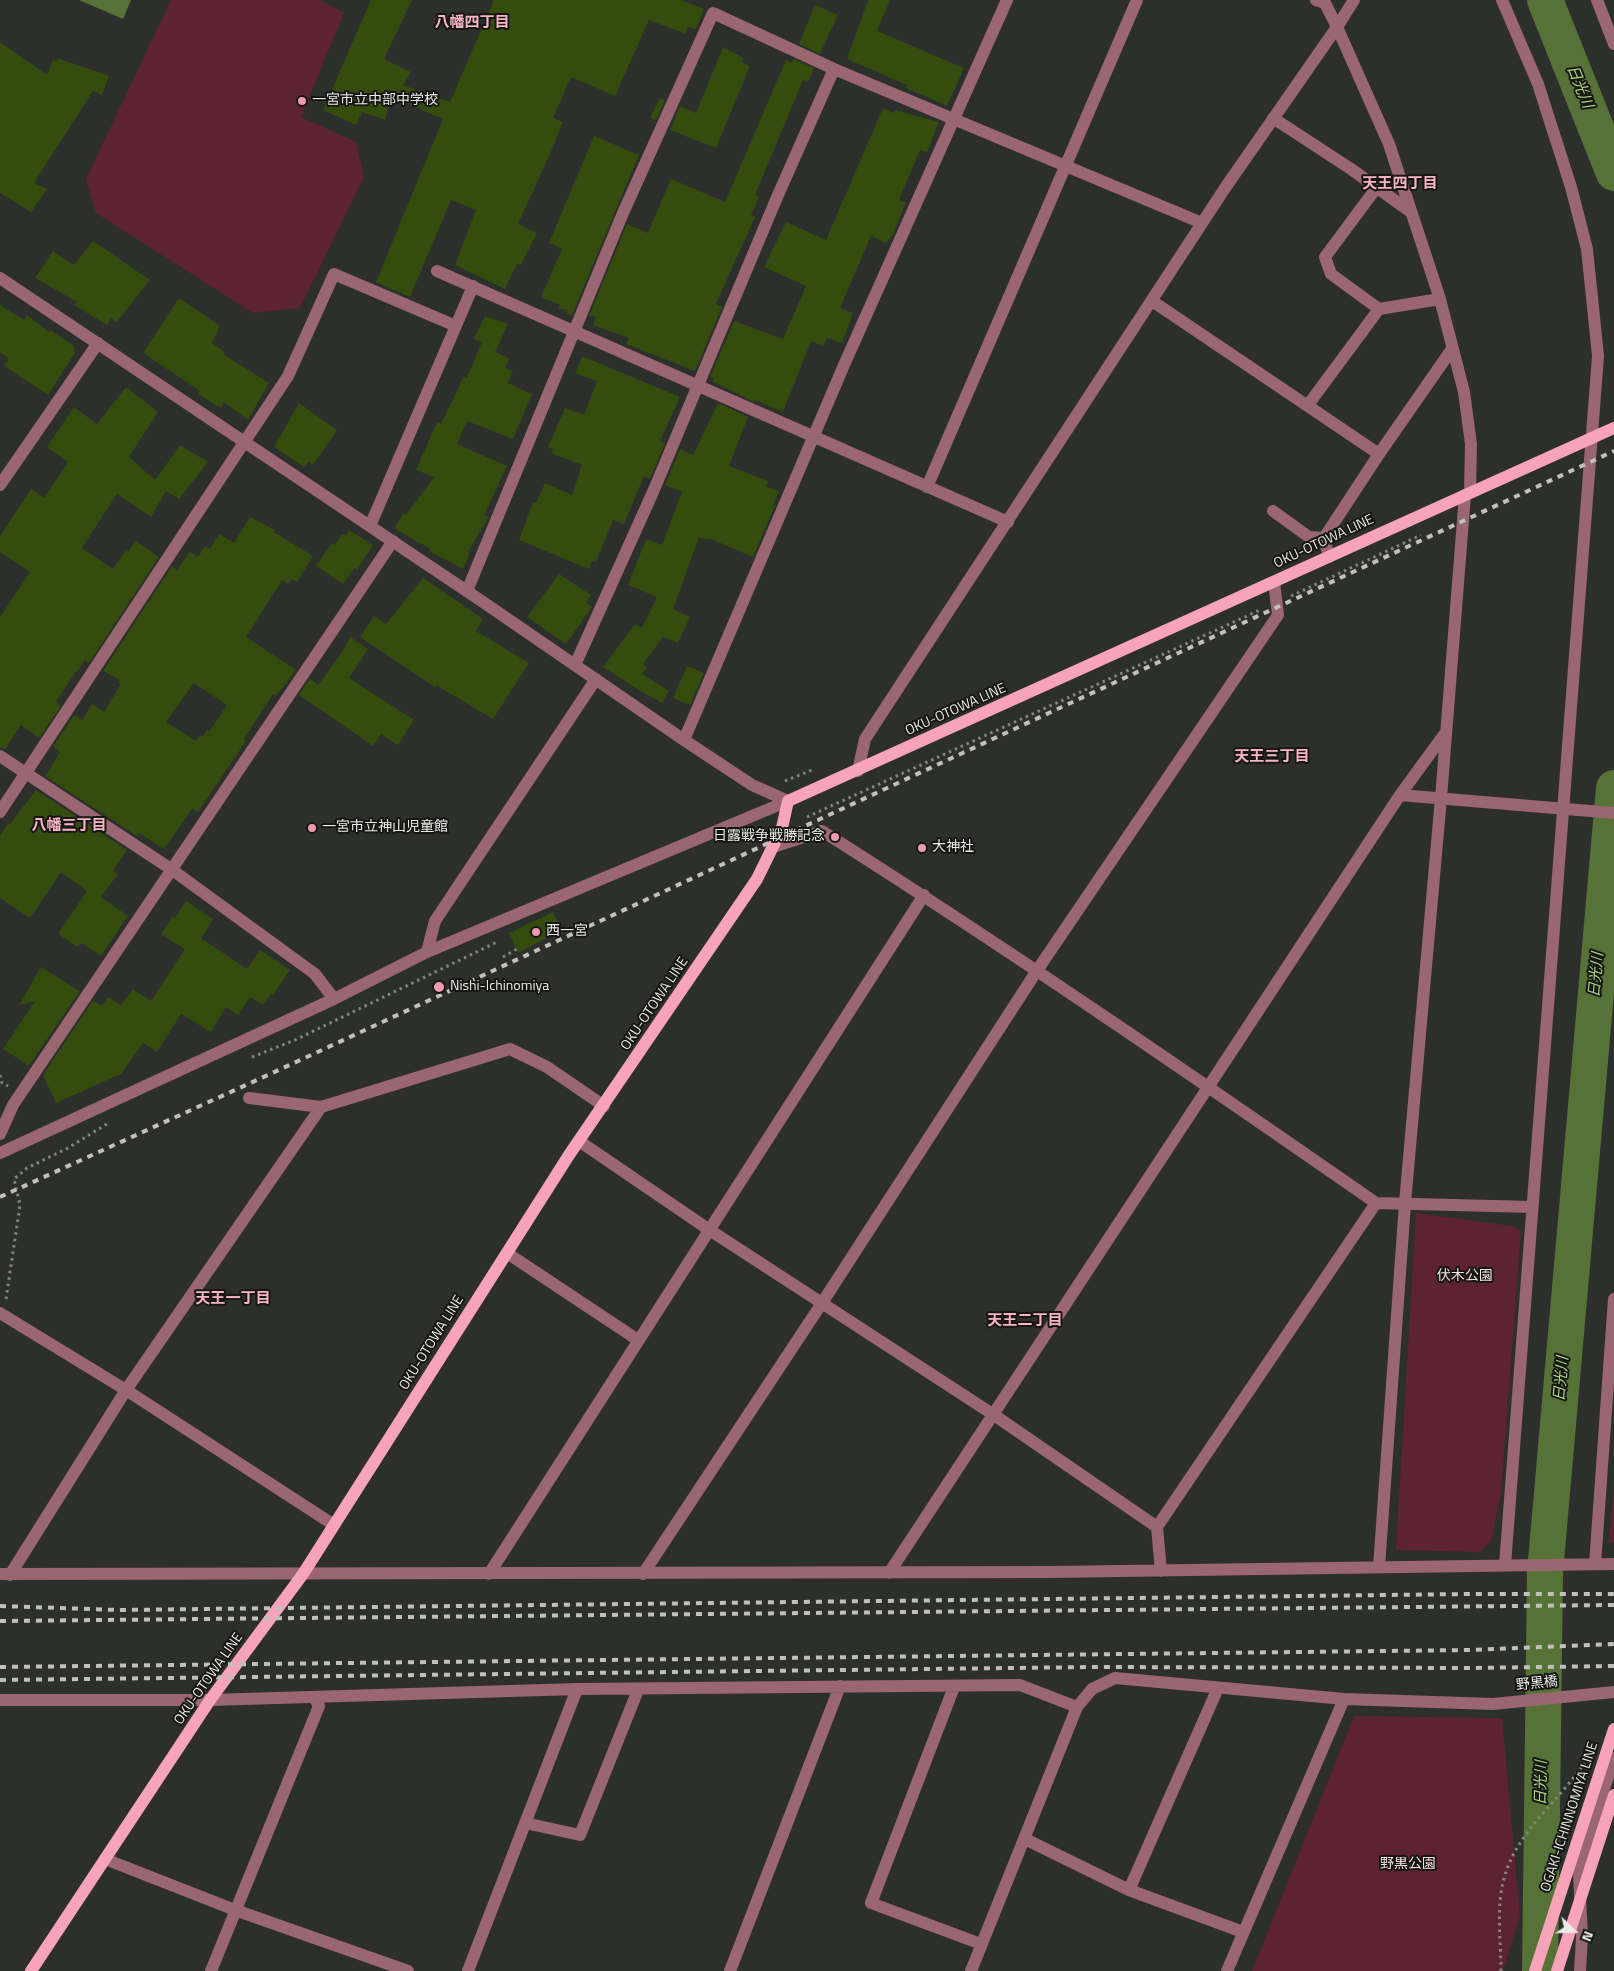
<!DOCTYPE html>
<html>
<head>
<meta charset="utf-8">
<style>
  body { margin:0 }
  #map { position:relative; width:1614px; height:1971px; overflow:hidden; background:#2d2f2c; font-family:"Titillium Web",sans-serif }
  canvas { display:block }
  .north { position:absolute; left:1549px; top:1906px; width:50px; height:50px; -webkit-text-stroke:4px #161715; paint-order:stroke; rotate:111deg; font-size:14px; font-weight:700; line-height:20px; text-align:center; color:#eaebe9 }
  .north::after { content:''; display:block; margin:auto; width:18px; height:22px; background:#eaebe9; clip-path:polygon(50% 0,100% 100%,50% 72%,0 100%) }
</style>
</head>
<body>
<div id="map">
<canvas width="1614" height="1971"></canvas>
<div class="north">N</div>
</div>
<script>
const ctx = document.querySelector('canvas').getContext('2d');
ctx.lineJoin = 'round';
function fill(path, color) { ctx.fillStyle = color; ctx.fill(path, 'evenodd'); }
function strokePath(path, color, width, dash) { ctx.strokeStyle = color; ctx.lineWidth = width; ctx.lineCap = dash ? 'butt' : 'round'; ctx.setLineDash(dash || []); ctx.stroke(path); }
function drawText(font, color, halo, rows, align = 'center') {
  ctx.font = font + ' "Titillium Web","Noto Sans JP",sans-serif'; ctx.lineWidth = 4; ctx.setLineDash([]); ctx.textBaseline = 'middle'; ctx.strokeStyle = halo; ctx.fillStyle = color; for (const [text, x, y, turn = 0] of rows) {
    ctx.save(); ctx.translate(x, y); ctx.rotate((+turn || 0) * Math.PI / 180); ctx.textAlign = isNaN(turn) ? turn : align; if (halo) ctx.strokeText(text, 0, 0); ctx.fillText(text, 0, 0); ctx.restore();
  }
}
fill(new Path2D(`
  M 171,0 L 320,0 L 344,13 L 301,117 L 356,142 L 364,177 L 300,308 L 253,313 L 96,213 L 86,179 Z
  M 1416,1213 L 1512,1226 L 1521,1231 L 1501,1492 L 1491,1541 L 1480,1552 L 1396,1550 Z
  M 1614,1481 L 1614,1542 L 1609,1543 Z
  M 1354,1716 L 1502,1718 L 1520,1916 L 1503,1971 L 1252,1971 Z`), '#5e2235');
fill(new Path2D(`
  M 79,0 L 131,0 L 123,19 Z`), '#577236');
strokePath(new Path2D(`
  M 1545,0 L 1614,173
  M 1540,1971 L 1545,1572 L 1614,788`), '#577236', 36);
fill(new Path2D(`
  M 371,0 L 412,0 L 384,59 L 411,72 L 403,85 L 450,102 L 494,0 L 681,0 L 704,9 L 696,29 L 688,27 L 686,34 L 649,20 L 615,96 L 571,77 L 553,118 L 563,122 L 550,154 L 518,224 L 537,233 L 521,265 L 517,264 L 505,289 L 455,265 L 476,210 L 451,200 L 410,297 L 376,282 L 443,119 L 392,97 L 385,120 L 362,112 L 356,125 L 323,110 Z
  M 868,0 L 890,0 L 877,31 L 964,68 L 947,106 L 906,88 L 907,85 L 847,59 Z
  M 815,5 L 838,15 L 820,54 L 799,44 Z
  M 0,42 L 47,75 L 53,60 L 57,61 L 57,58 L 109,76 L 102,95 L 93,91 L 34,183 L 47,189 L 31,212 L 0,193 Z
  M 723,47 L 744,58 L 742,62 L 750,66 L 716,148 L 670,130 L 680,106 L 696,113 Z
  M 793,59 L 814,68 L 808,82 L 803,80 L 755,195 L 759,197 L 751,215 L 755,217 L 716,304 L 722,307 L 695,371 L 626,344 L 629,338 L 593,325 L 596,317 L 589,316 L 627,224 L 648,233 L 671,179 L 725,202 L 786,60 L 792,63 Z
  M 660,98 L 665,100 L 656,120 L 650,118 Z
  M 883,108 L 893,113 L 895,110 L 939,122 L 927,152 L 920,150 L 899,200 L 906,202 L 893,235 L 886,243 L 871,236 L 840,308 L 853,313 L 842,343 L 827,338 L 823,346 L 811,341 L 783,412 L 755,400 L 754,402 L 712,381 L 714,378 L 710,377 L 734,321 L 783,339 L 806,286 L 764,267 L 786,222 L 826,240 Z
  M 594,136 L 639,155 L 572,315 L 566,314 L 568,310 L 558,309 L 560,305 L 541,297 L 562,249 L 549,243 Z
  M 93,241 L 150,280 L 116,323 L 111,318 L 107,325 L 74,305 L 77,302 L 35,278 L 53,251 L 74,265 Z
  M 179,298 L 220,326 L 212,343 L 225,352 L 223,354 L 269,383 L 248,420 L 224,402 L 221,408 L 198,394 L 200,391 L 143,353 Z
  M 0,305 L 24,320 L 27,315 L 49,332 L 50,330 L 74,346 L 75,353 L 48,395 L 4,366 L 9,358 L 0,353 Z
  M 485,316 L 508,324 L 495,352 L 509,358 L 505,368 L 513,371 L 508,383 L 532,394 L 513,439 L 467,421 L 457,444 L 507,466 L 484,515 L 489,517 L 468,552 L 470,553 L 463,569 L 429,551 L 430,549 L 394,528 L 403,514 L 406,515 L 434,477 L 416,470 L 437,422 L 441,424 L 464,376 L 467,378 L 482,342 L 474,339 Z
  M 582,356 L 680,397 L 660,441 L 665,443 L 650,479 L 644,476 L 624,524 L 613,520 L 596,562 L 592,561 L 589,569 L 519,540 L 533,502 L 536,503 L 545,483 L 572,495 L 582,465 L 551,453 L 553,449 L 548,447 L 565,408 L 584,415 L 597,381 L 575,373 Z
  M 126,387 L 158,412 L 129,457 L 155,480 L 180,445 L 208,462 L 179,499 L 166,491 L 151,517 L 117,494 L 82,548 L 113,569 L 126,550 L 128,552 L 136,541 L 159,557 L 89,663 L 85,660 L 77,672 L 76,671 L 56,702 L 61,706 L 39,738 L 21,725 L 5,749 L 0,748 L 0,617 L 30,572 L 0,552 L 0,536 L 31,489 L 44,498 L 68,462 L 47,447 L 74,407 L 97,424 Z
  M 299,403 L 337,430 L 313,465 L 309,461 L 304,467 L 274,447 Z
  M 718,403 L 748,417 L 729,466 L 768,481 L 766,487 L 779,491 L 773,506 L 775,506 L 753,557 L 709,538 L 708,540 L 699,537 L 673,609 L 690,617 L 678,643 L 663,637 L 643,664 L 647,667 L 642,674 L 669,691 L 662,703 L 632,686 L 603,667 L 635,624 L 642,628 L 657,597 L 628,585 L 646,539 L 662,545 L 682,492 L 665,485 L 680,449 L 693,455 Z
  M 250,517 L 275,530 L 274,532 L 313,556 L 297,582 L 292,579 L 288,584 L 282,580 L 246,637 L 296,670 L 276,696 L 273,694 L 244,739 L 246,741 L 198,812 L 192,809 L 164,849 L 139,833 L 137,836 L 45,776 L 60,752 L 53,747 L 74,715 L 82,720 L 92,704 L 104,712 L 121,684 L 118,682 L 120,680 L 103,671 L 172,566 L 177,570 L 190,552 L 198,557 L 205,546 L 210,549 L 219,534 L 234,543 ZM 194,683 L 227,705 L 209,732 L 207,730 L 202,737 L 200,735 L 196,741 L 166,722 Z
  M 349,530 L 373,545 L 357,570 L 354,568 L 343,584 L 316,566 L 332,543 L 335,545 L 342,534 L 346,536 Z
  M 559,574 L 591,595 L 586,602 L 592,607 L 566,644 L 527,617 Z
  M 423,578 L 483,619 L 476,631 L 529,663 L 493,719 L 436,685 L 435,687 L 360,637 L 374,616 L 386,624 Z
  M 350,637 L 368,649 L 349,678 L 414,720 L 398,745 L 381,734 L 373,746 L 299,695 L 310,679 L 318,685 L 342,652 Z
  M 687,666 L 704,673 L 690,705 L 673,698 Z
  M 36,790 L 127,850 L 113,871 L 118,874 L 101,897 L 128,916 L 101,956 L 81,943 L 78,947 L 58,934 L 87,891 L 61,872 L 30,918 L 0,898 L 0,836 L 8,823 L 10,824 Z
  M 186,901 L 213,919 L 201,938 L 247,969 L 260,950 L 290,970 L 273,995 L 271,994 L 263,1005 L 250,997 L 238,1015 L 226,1007 L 211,1032 L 181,1014 L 157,1052 L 143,1043 L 121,1074 L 56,1103 L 43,1075 L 93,1000 L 102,1006 L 108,997 L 121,1005 L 133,989 L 151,1001 L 185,949 L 161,934 L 172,917 L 175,918 Z
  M 553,912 L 561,930 L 518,953 L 509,933 Z
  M 41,967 L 80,991 L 29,1066 L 3,1049 L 35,1001 L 19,1005 Z`), '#344c0e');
strokePath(new Path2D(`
  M 1291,596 L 1421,535
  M 785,781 L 812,770
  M 807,817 L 1260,610
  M 742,838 L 744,838 L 749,843 L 758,839
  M 503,957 L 517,949
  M 252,1057 L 295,1040 L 497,942
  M 0,1075 L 2,1083 L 8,1086
  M 6,1299 L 20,1205 L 14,1179 L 27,1168 L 68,1148 L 110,1122
  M 1501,1971 C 1501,1939 1495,1903 1506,1872 C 1520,1829 1560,1800 1584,1763`), '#848583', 3, [2.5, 4]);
strokePath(new Path2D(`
  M 1316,0 L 1325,3 L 1337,27 L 1389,144 L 1440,299 L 1464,392 L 1471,444 L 1470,492
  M 1502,0 L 1538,84 L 1571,187 L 1587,249 L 1598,356 L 1505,1565
  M 1597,0 L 1614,44
  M 1273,118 L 1351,169 L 1411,212
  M 1377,187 L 1325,257 L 1331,274 L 1379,309 L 1440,299
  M 437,271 L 1008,522
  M 0,278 L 483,602 L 684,740 L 752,785 L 788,801
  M 1152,301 L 1379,454
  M 1308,405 L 1379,309
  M 0,485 L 98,343
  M 927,487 L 1137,0
  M 1273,511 L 1309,537 L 1324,538
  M 370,526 L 473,286
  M 1329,557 L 1324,538 L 1379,454 L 1452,349
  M 467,591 L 623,213 L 713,13 L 834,69 L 1202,223
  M 575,665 L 653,492 L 778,195 L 834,69
  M 684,740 L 844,365 L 1007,0
  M 0,756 L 171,869 L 315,974 L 334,999
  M 858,771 L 865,739 L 1225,188 L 1337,27 L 1354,0
  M 1400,795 L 1614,813
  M 0,812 L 288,376 L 334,274 L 456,326
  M 773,847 L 822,831 C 1010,950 1193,1076 1376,1203 L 1157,1527 L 1161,1571
  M 427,952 L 435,921 L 596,679
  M 249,1098 L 321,1107 L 510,1049 L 547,1067 L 604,1106
  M 0,1134 L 13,1105 L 393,541
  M 579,1141 L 708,1229 L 994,1415 L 1157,1527
  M 0,1153 L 334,999 L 427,952 L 788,801
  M 1376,1203 L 1532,1207
  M 507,1253 L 638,1340
  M 0,1313 L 126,1390 L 334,1525
  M 1595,1564 L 1614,1299
  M 1379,1567 L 1405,1203 L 1441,798 L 1465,495
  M 889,1573 L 1400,795 L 1446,732
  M 0,1574 L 1050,1572 L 1614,1564
  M 489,1574 L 924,895
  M 643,1574 L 822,1303 L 1036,972 L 1278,615 L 1274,582
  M 10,1575 L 126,1390 L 321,1107
  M 954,1687 L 871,1903 L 981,1944
  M 0,1700 L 210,1700 L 577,1689 L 1020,1685 L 1077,1707 L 1092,1689 L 1115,1678 L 1344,1699 L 1493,1704 L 1614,1692
  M 525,1823 L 580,1835 L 638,1690
  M 1025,1839 L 1129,1890 L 1243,1932
  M 105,1859 L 235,1910 L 408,1971
  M 1129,1890 L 1218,1688
  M 211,1971 L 319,1706 L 314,1697
  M 468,1971 L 577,1689
  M 730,1971 L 840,1686
  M 971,1971 L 1077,1707
  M 1227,1971 L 1344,1699
  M 1580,1971 L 1582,1937 L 1579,1873 L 1583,1855 L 1614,1758`), '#996672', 12);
strokePath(new Path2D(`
  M 31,1971 L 210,1700 L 303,1574 L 569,1155 L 757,879 L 782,828 L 788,801 L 1614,428
  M 1535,1971 L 1614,1729`), '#f7a3b8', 12);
strokePath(new Path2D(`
  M 0,1197 L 268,1075 L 1614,451
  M 0,1606 L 119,1610 L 1471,1594 L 1614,1594
  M 0,1621 L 1614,1605
  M 0,1667 L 1471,1650 L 1614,1644
  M 0,1680 L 1094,1667 L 1471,1668 L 1614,1666`), '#c0c1bf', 4, [6, 6]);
strokePath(new Path2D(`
  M 1557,1971 L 1614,1795`), '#f7a3b8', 12);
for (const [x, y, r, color] of [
  [302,101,5,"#f29ab0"],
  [312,828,5,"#f29ab0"],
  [835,837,5,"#f29ab0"],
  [922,848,5,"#f29ab0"],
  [536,932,5,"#f29ab0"],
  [439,987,6,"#f29ab0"]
]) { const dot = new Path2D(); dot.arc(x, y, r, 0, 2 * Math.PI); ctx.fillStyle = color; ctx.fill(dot); strokePath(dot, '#161715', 2); }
drawText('14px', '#eaebe9', '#161715', [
  ["一宮市立中部中学校",312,101],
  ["一宮市立神山児童館",322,828],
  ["日露戦争戦勝記念",825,837,"right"],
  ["大神社",932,848],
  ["西一宮",546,932],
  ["Nishi-Ichinomiya",450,987]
], 'left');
drawText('14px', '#eaebe9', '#161715', [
  ["OKU-OTOWA LINE",1324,542,-25],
  ["OKU-OTOWA LINE",956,710,-24],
  ["OKU-OTOWA LINE",655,1004,-56],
  ["OKU-OTOWA LINE",432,1343,-58],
  ["OKU-OTOWA LINE",209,1679,-55],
  ["野黒橋",1537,1684,-6],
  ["OGAKI-ICHINNOMIYA LINE",1570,1817,-72]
]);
drawText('14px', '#f2dde1', '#161715', [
  ["伏木公園",1465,1277],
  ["野黒公園",1408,1865]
]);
drawText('bold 15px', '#f7b4c3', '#161715', [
  ["八幡四丁目",472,23],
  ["天王四丁目",1400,184],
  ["天王三丁目",1272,757],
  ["八幡三丁目",69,826],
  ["天王一丁目",233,1299],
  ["天王二丁目",1025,1321]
]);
drawText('italic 15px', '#afd781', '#161715', [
  ["日光川",1579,87,68],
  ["日光川",1597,975,-85],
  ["日光川",1562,1379,-85],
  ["日光川",1542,1783,-89]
]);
</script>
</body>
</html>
